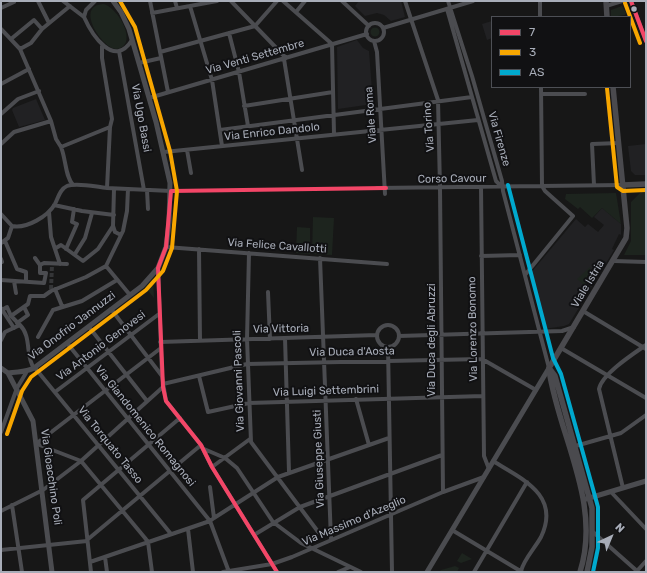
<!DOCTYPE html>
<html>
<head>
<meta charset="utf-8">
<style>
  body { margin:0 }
  #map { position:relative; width:647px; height:573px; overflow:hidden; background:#171717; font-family:Rubik,sans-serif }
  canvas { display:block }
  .frame { position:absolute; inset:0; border:2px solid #a8adb8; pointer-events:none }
  .legend { position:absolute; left:491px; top:16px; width:140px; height:72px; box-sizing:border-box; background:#111113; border:1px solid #4d4f55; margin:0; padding:5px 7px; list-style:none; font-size:12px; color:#a8adb8 }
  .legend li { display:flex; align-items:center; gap:8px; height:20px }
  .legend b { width:20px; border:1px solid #4d4f55 }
  .north { position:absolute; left:591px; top:517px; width:40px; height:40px; -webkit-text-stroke:3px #111113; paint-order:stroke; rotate:44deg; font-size:11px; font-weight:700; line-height:16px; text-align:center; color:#a8adb8 }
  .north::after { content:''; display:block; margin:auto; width:14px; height:18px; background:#a8adb8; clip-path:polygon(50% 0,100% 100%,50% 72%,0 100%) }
</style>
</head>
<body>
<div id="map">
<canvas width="647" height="573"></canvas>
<div class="frame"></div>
<ul class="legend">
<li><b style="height:5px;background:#f34667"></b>7</li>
<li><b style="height:5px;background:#f7a600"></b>3</li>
<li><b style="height:5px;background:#00a9ce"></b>AS</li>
</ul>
<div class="north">N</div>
</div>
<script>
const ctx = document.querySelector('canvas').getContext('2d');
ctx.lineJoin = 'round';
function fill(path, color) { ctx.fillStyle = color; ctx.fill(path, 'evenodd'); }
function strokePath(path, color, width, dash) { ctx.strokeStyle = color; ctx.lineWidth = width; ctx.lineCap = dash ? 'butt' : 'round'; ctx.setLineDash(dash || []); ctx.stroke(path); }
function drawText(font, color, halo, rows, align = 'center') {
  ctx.font = font + ' Rubik,sans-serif'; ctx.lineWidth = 4; ctx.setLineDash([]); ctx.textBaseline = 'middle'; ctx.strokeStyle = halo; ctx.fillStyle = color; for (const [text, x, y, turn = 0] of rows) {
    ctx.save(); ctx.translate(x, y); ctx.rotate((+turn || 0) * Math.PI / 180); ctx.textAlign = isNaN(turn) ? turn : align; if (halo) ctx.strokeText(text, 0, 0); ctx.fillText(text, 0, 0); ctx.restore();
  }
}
fill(new Path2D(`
  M 359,1 L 401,1 L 405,17 L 391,21 L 384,15 L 377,13 L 365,16 L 355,6 Z
  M 492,21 L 492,38 L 487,40 L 482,24 Z
  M 357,40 L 363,48 L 369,51 L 373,104 L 338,109 L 337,47 Z
  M 36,99 L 45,120 L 19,127 L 12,110 L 13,108 Z
  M 646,144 L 646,175 L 635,175 L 631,171 L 628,146 Z
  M 602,208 L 621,224 L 621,235 L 619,234 L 612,249 L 614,250 L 569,324 L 564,326 L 544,329 L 529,275 L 576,219 L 585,227 L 588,224 L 598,232 L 604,225 L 594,217 Z`), '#212123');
fill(new Path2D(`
  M 104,4 C 116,8 130,30 126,42 C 124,46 121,49 116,49 C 103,49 73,5 104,4 Z
  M 622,6 L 626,13 L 625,15 L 611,17 L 611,10 Z
  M370.5 32a4.5 4.5 0 1 1 9 0a4.5 4.5 0 1 1-9 0Z
  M 641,192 L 646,192 L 646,255 L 624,255 L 631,241 L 631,202 Z
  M 616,193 L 621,224 L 602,208 L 592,218 L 580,207 L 578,209 L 565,199 L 566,194 Z
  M 313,217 L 334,218 L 332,255 L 312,254 Z
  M 297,227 L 310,228 L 310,254 L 296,253 Z
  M 590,267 L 591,271 L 586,287 L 577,279 Z
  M 153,278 L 154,298 L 145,287 Z
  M 462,553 L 472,559 L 461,563 L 457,561 Z
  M 455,566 L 459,568 L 457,572 L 439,572 L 441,570 Z`), '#1d241e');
strokePath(new Path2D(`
  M 51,289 L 52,265`), '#343537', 4, [4, 2]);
strokePath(new Path2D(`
  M 38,1 L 48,21
  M 63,1 L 84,17
  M 95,1 L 86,10 L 84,17 C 92,35 114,69 132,40
  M 150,1 L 168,92
  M 175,1 L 177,8
  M 231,1 L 286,58
  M 283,1 L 332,44 L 334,134
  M 342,1 L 369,26
  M 405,1 L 438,100 L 440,188 L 443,492
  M 448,1 L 472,76 L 502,181 L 503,191 L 549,368
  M 540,1 L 540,17
  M 631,1 L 646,41
  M 190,6 L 212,80 L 222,146
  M 606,6 L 622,1
  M 1,8 L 14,2
  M 447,9 L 496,181 L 502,187
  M 296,12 L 305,1
  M 152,13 L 217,1
  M366 32a9 9 0 1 1 18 0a9 9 0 1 1-18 0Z
  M 383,28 L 473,1
  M 1,29 L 20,49 L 51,121 L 56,139 L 61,147
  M 229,33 L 239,72 L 248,126
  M 11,39 L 34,20 L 42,29
  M 374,41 L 377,52 L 385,194
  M 102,46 L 102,58 L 112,119 L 110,127
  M 20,49 L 31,43 L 42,29 L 70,6
  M 119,51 L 144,190
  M 160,52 L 255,26 L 277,1
  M 284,59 L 302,170
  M 139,63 L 161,58
  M 1,84 L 29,69
  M 541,94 L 585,94
  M 149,98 L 367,34
  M 244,106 L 333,92
  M 1,114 L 18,99 L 39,91
  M 220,130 L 472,97
  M 1,144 L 14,132 L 51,121
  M 187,150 L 191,173
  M 164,152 L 478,120
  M 594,185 L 592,144 L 619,143
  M 481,187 L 484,456 L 489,469
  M 107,188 L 171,191
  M 377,188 L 623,185
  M 114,189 L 113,226 L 115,232 L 121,235
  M 147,190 L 148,209
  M 54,205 L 82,211 L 114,215
  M 49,212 L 51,237 L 60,264
  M 1,214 L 12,226
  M 12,226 C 27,229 48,216 55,204 C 58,198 60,189 67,186 C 77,182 96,187 107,188 L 110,127 L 61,147 C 66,159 65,176 73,185
  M 5,241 L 17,269 L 26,272 L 26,282
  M 1,243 L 8,238 L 12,226
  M 166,247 L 387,264
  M 56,248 L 61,245 L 83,261 L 98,249 L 113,226
  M 66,249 L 77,224 L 72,222 L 74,209
  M 199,249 L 200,341
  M 249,253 L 247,339 L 251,442 L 319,533
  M 75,254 L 85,238 L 92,213
  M 481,256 L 520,255
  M 320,258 L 331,540
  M 1,259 L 2,262
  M 614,261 L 646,262
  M 40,265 L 44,263 L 67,264
  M 106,266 L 130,295
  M 158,268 L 162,376 L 166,401 L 201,445 L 212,467 L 277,572
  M 525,275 L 573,216 L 545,191 L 542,186 L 541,87
  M 1,280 L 44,283 L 46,273 L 40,273 L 40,265 L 35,258
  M 14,281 L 16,293
  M 55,289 L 62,306
  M 268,292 L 270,339
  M 1,308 L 14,328
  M 111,309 L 162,376
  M 583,311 L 646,349
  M 11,316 L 28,304 L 30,296 L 44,296 L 51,291 L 86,277 L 106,266 L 123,231 L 127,211 L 128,189
  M 17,323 L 28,315 L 24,307
  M 20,325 C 32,337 25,356 34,368
  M377 336a11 11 0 1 1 22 0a11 11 0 1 1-22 0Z
  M 89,327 L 147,401
  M 399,336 L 562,331 L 574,327
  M 38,337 L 53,310 L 82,301 L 117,280
  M 285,338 L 289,472
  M 1,340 L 5,332 L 20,325 L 11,316 L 7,307 L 2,310
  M 160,342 L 377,335
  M 67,343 L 210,521 L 90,562
  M 388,347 L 392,572
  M 561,348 L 646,398
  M 35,368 L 171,534
  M 199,376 L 208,412 L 249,403 L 483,396
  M 163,384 L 247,364 L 482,359 L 536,390
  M 55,392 L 159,314
  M 356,399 L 369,445
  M 1,432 L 17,388 L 26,373
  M 37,443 L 161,348
  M 37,444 L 81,461 L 145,538 L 148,542 L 152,572
  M 572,447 L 621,433 L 646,415
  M 204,449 L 225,458 L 237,468 L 273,522 L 301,543 L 361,572
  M 493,461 C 522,479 561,495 541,537 C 535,548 524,559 521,571
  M 212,467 L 250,439
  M 210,487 L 214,518 L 210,521 L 229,572
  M 623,488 L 599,389 C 602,374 633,354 646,345
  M 611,492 L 646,529
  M 12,505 L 22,572
  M 1,511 L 43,490 L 81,461 L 163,387
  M 214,518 L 278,477 L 389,438
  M 188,529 L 193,572
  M 452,530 L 522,572
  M 593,532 L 637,571
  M 254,535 L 300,507 L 442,455
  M 87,540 L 201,445
  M 1,550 L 87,541
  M 105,557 L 107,572
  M 91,572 L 83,500 L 180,418
  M 223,572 L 272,564 L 292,557 L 443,492 L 484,477
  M 338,572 L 350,567
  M 474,572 L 527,482
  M 636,572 L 646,561`), '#4b4c50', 4);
strokePath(new Path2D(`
  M 1,368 L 8,373 L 33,421 L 52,572
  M 8,373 C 18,371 25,373 34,368 L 142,286 L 158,268 L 166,247 L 169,223 L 170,183 L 156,122 L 129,29 L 121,12 L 113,1
  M 586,499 L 646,481
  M 427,572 L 549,368`), '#4b4c50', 5);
strokePath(new Path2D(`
  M 606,1 L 607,17
  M 623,185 L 646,184
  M 549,368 L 626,238 L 627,228 L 613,87
  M 549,368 L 555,376 L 592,508 L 592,547 L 587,572
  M 549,370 C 559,437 602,503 580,572`), '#4a4a4e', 5.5);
strokePath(new Path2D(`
  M 631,1 L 646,41
  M 277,572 L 212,467 L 201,445 L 166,401 L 163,387 L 158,268 L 166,247 L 171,191 L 386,188`), '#f34667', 4);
strokePath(new Path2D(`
  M 625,3 L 640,43
  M 607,88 L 617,187 L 623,191 L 646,190
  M 7,434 L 22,391 L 31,377 L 146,290 L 163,271 L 172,248 L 177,191 L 170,151 L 135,27 L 120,1`), '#f7a600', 4);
strokePath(new Path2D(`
  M 508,185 L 553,358 L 561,374 L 598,507 L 598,548 L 593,572`), '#00a9ce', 4);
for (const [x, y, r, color] of [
  [634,9,3.5,"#a8adb8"]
]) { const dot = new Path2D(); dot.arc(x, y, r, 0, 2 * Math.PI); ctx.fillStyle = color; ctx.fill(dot); strokePath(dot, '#111113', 1.5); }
drawText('11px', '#a8adb8', '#111113', [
  ["Via Venti Settembre",255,57,-16],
  ["Viale Roma",371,115,-94],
  ["Via Ugo Bassi",141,118,80],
  ["Via Torino",429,127,-94],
  ["Via Enrico Dandolo",272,132,-6],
  ["Via Firenze",499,139,74],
  ["Corso Cavour",452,179,-1],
  ["Via Felice Cavallotti",277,246,4],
  ["Viale Istria",588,284,-59],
  ["Via Onofrio Jannuzzi",72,326,-37],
  ["Via Vittoria",281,329,-1],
  ["Via Lorenzo Bonomo",473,329,-91],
  ["Via Duca degli Abruzzi",432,340,-90],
  ["Via Antonio Genovesi",101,346,-37],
  ["Via Duca d'Aosta",352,352,-1],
  ["Via Giovanni Pascoli",239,381,-92],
  ["Via Luigi Settembrini",326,391,-2],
  ["Via Giandomenico Romagnosi",145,426,51],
  ["Via Torquato Tasso",110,445,51],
  ["Via Giuseppe Giusti",319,459,-92],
  ["Via Gioacchino Poli",51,477,82],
  ["Via Massimo d'Azeglio",354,521,-23]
]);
</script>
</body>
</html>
